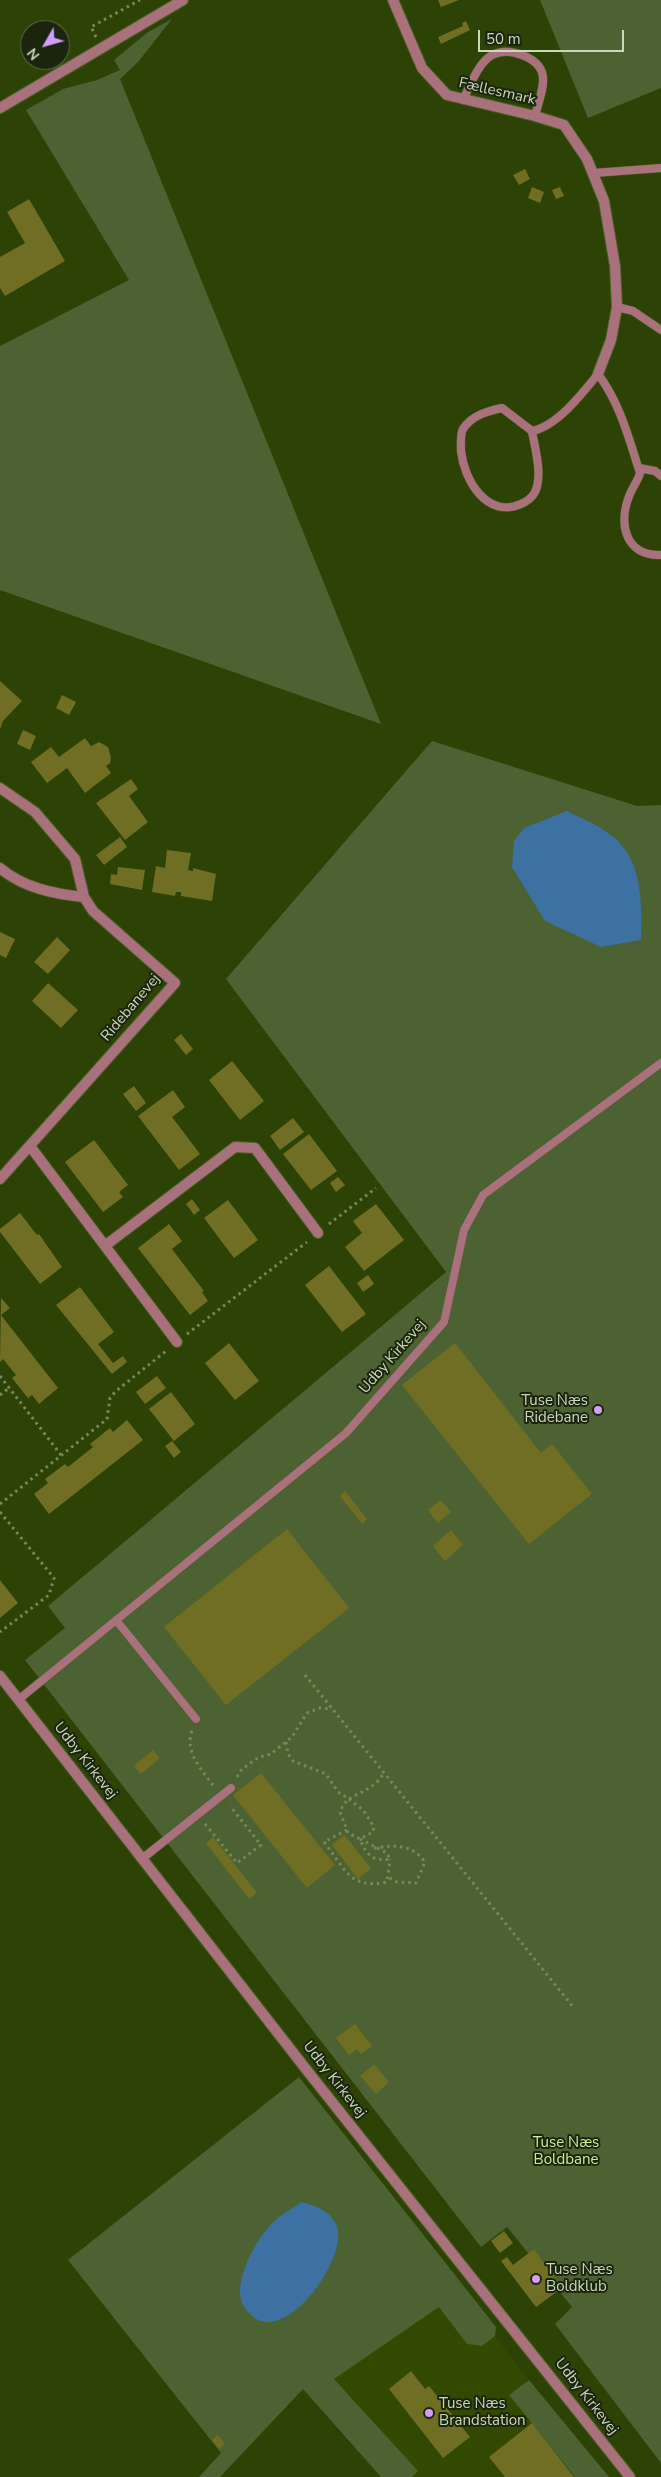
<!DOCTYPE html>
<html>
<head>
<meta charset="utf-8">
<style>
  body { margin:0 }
  #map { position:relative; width:661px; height:2477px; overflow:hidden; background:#2d4205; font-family:"Nunito Sans",sans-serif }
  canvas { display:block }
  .north { position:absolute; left:20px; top:20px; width:50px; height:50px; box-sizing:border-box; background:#1b250d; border:1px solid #616d52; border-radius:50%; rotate:232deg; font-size:14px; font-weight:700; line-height:20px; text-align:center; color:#cad8ba }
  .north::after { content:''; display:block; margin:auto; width:18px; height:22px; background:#d19dfe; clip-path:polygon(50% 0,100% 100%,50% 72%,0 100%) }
  .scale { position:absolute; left:478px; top:30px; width:146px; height:22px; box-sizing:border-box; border:2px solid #cad8ba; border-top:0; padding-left:6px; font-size:15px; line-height:18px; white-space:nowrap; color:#cad8ba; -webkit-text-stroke:4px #1b250d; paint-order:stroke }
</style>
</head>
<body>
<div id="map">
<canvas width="661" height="2477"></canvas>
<div class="north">N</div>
<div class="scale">50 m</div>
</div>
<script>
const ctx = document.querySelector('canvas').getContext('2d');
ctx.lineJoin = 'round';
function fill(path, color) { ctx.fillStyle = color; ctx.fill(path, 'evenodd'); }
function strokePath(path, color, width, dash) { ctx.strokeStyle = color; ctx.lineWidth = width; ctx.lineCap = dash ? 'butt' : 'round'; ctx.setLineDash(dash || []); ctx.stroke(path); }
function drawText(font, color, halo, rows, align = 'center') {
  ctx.font = font + ' "Nunito Sans",sans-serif'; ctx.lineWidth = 4; ctx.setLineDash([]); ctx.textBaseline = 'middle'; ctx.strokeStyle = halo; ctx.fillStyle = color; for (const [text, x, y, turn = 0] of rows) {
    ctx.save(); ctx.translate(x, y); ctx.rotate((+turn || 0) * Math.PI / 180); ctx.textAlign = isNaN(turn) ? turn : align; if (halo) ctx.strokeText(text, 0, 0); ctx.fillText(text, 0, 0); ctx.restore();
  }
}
fill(new Path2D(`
  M 439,2306 L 467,2344 L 482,2346 L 495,2336 L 529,2380 L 509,2395 L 575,2477 L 412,2477 L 418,2472 L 333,2379 Z`), '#314901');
fill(new Path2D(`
  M 540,0 L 661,0 L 661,88 L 588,118 Z
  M 172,19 L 138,62 L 120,79 L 381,724 L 0,590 L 0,346 L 129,280 L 26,110 L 63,89 L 97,80 L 120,70 L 114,60 L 148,32 Z
  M 432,741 L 637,806 L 661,805 L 661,2463 L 555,2324 L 572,2307 L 507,2227 L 481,2247 L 25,1660 L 65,1628 L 48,1606 L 446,1272 L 226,979 Z
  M 299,2077 L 496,2327 L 495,2336 L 482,2346 L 467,2344 L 439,2307 L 334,2379 L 418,2471 L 412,2477 L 381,2477 L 303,2389 L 220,2477 L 199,2477 L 221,2453 L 68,2260 Z
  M 529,2380 L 609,2477 L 575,2477 L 509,2395 Z`), '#4d6232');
fill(new Path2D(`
  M 567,811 C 580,818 596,824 608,833 C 643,856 642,902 641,940 L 601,947 L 545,921 L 512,867 L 514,841 L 524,828 Z
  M 302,2202 C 316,2206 329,2210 336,2224 C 350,2253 294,2336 258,2320 C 251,2316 243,2308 241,2300 C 235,2275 260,2231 280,2216 C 287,2211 295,2207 302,2202 Z`), '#3c71a1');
fill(new Path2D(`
  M 438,0 L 459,0 L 441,7 Z
  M 466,21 L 470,30 L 441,44 L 438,37 L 463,26 L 462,23 Z
  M 525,169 L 530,179 L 519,185 L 513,175 Z
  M 532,187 L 544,192 L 540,203 L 528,198 Z
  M 560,187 L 564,196 L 556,199 L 552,190 Z
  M 29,199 L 65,261 L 5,296 L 0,288 L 0,257 L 25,243 L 7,212 Z
  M 0,681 L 22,701 L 3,721 L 0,729 Z
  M 62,695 L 76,702 L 69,715 L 56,708 Z
  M 23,730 L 36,736 L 30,750 L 17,744 Z
  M 85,738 L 91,746 L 99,742 L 108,747 L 111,758 L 110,763 L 106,766 L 111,773 L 85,793 L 67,768 L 47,783 L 31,762 L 51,747 L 59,757 Z
  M 131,779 L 138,789 L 129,796 L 148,822 L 125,840 L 96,803 Z
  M 120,837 L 127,847 L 104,865 L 96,855 Z
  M 167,850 L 191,853 L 188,870 L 193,871 L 193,868 L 216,874 L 212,901 L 181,896 L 181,892 L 176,892 L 175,896 L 152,892 L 156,866 L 165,868 Z
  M 118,867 L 145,870 L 142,890 L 110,884 L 111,874 L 117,875 Z
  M 0,932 L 15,939 L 6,958 L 0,955 Z
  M 57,937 L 70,950 L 48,974 L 34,962 Z
  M 48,983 L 78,1010 L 61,1028 L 32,1001 Z
  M 181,1034 L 193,1049 L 186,1055 L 174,1040 Z
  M 232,1061 L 264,1101 L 240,1120 L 209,1080 Z
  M 134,1086 L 146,1103 L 136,1111 L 123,1094 Z
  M 173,1090 L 185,1107 L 172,1117 L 200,1154 L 179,1170 L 138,1116 Z
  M 293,1118 L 304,1132 L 280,1150 L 270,1136 Z
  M 309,1134 L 337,1171 L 311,1190 L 283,1154 Z
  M 94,1140 L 128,1185 L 119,1192 L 123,1197 L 103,1212 L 65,1162 Z
  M 338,1177 L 345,1185 L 336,1192 L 330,1183 Z
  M 192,1199 L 200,1210 L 194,1215 L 186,1204 Z
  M 228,1200 L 258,1240 L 234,1258 L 204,1218 Z
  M 376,1204 L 404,1240 L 364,1271 L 345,1247 L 362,1233 L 353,1221 Z
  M 20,1213 L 37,1235 L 39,1234 L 62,1267 L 40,1284 L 0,1232 L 0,1229 Z
  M 169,1224 L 182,1241 L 172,1249 L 204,1291 L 202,1292 L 208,1301 L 190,1315 L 138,1248 Z
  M 329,1266 L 366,1314 L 342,1332 L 305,1285 Z
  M 368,1275 L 374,1284 L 363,1292 L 357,1283 Z
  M 80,1287 L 114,1332 L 98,1344 L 113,1363 L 123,1356 L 127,1362 L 112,1374 L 56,1305 Z
  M 1,1298 L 10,1308 L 1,1315 L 58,1388 L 39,1404 L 32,1395 L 28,1398 L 12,1378 L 16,1375 L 3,1359 L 0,1362 Z
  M 229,1343 L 259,1381 L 235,1400 L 205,1363 Z
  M 455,1343 L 541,1453 L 552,1444 L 592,1494 L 529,1544 L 402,1385 Z
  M 157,1376 L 166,1388 L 145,1404 L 136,1392 Z
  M 171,1392 L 195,1424 L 174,1441 L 149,1409 Z
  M 127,1420 L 143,1440 L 49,1514 L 34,1494 L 48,1483 L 45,1479 L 65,1464 L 68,1467 L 93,1447 L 90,1444 L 110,1428 L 113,1432 Z
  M 172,1441 L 181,1452 L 174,1458 L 165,1446 Z
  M 345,1491 L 367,1519 L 362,1524 L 340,1496 Z
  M 441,1500 L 451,1512 L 438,1523 L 428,1510 Z
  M 287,1529 L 349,1608 L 226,1705 L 164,1627 Z
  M 451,1530 L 463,1545 L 445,1561 L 433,1546 Z
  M 0,1580 L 18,1603 L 0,1618 Z
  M 153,1750 L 160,1758 L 141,1774 L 134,1766 Z
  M 261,1773 L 335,1865 L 307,1888 L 233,1795 Z
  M 344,1835 L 371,1868 L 358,1879 L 332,1845 Z
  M 213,1837 L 257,1893 L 249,1899 L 206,1843 Z
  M 355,2024 L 372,2046 L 361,2054 L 357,2049 L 349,2055 L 336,2038 Z
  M 374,2064 L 389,2082 L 376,2094 L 360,2076 Z
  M 504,2231 L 513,2243 L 500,2253 L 491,2241 Z
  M 534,2249 L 562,2288 L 536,2307 L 501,2261 L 507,2257 L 513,2265 Z
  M 411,2371 L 425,2389 L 429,2386 L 470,2437 L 443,2458 L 389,2389 Z
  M 532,2423 L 574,2477 L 505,2477 L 489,2457 Z
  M 218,2435 L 225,2444 L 219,2449 L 212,2440 Z`), '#706e23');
const service = new Path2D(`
  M 463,100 C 470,86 478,63 492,55 C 502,50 512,51 522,55 C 554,67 542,89 535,116
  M 594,173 L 661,168
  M 617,307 L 633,311 L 661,330
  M 532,431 C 535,449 543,475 535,492 C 533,497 526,502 521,504 C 487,519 464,480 461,451 C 461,445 460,434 463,429 C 472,415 488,411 502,408 L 532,431 C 557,426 582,394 598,374 C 620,403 629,439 640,473 C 638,481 633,486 630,494 C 618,522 624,556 661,555
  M 639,468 L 655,471 L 661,476
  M 116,1620 L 196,1719
  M 18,1700 L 346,1433 L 444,1322 L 464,1230 L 483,1195 L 661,1063
  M 143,1858 L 231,1788`);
const minor = new Path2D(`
  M 393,0 L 422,68 L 447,95 L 535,116 L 564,125 L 587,159 L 604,201 L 615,266 L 617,307 L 611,340 L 598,374
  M 0,788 L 35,812 L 75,859 L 84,897 L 93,911 L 175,983 L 0,1179
  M 0,868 C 24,888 54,894 84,897
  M 30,1146 L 177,1342
  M 106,1245 L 235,1147 L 255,1148 L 318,1233`);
const tertiary = new Path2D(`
  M 0,108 L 183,0
  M 0,1676 L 309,2073 L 630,2477`);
strokePath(service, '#4c6029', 9);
strokePath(minor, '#4c6029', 12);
strokePath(tertiary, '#4c6029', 12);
strokePath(new Path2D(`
  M 96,37 L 91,27 L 140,0
  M 329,1224 L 376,1188
  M 187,1334 L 307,1242
  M 0,1376 L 61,1455
  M 0,1395 L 9,1388
  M 0,1504 L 107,1419 L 110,1398 L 116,1391 L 166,1351
  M 0,1512 L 54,1578 L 49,1595 L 0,1632
  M 305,1675 L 574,2008
  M 192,1731 C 184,1752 202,1770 213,1785
  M 286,1742 L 288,1754 L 293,1761 L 326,1774 L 338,1792 L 349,1799 C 363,1790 375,1789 384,1772
  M 237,1777 L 242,1769 L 259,1757 L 271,1754 L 292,1737 L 307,1713 L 320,1708 L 332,1709
  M 349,1799 L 363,1810 L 374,1827 L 373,1832 L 360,1839 L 348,1833 L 340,1812 L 343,1805 Z
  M 205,1824 L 237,1863 L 261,1845 L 230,1806
  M 347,1830 L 324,1842 C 345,1868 349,1890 387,1882 L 390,1859
  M 360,1839 L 387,1853 L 390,1859 C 372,1862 366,1854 360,1839 Z
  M 374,1848 C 396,1845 412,1844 425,1862 L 416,1883 L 397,1882 L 388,1877`), '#77895a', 3, [2.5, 4]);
strokePath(service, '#a8717b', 8);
strokePath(minor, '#a8717b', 10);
strokePath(tertiary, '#a8717b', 10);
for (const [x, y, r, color] of [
  [598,1410,5,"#d19dfe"],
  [536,2279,5,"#d19dfe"],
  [429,2413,5,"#d19dfe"]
]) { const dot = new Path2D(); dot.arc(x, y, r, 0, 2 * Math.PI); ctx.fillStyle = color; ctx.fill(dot); strokePath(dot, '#1b250d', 2); }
drawText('15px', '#cad8ba', '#1b250d', [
  ["Fællesmark",497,92,13],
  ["Ridebanevej",131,1008,-50],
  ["Udby Kirkevej",393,1357,-49],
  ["Udby Kirkevej",85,1761,52],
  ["Udby Kirkevej",334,2080,52],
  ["Udby Kirkevej",586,2397,52]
]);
drawText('15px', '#cad8ba', '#1b250d', [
  ["Tuse Næs",588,1401,"right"],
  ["Ridebane",588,1418,"right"],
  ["Tuse Næs",546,2270],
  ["Boldklub",546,2287],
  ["Tuse Næs",439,2404],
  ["Brandstation",439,2421]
], 'left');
drawText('15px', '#c8f195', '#1b250d', [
  ["Tuse Næs",566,2143],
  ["Boldbane",566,2160]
]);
</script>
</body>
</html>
